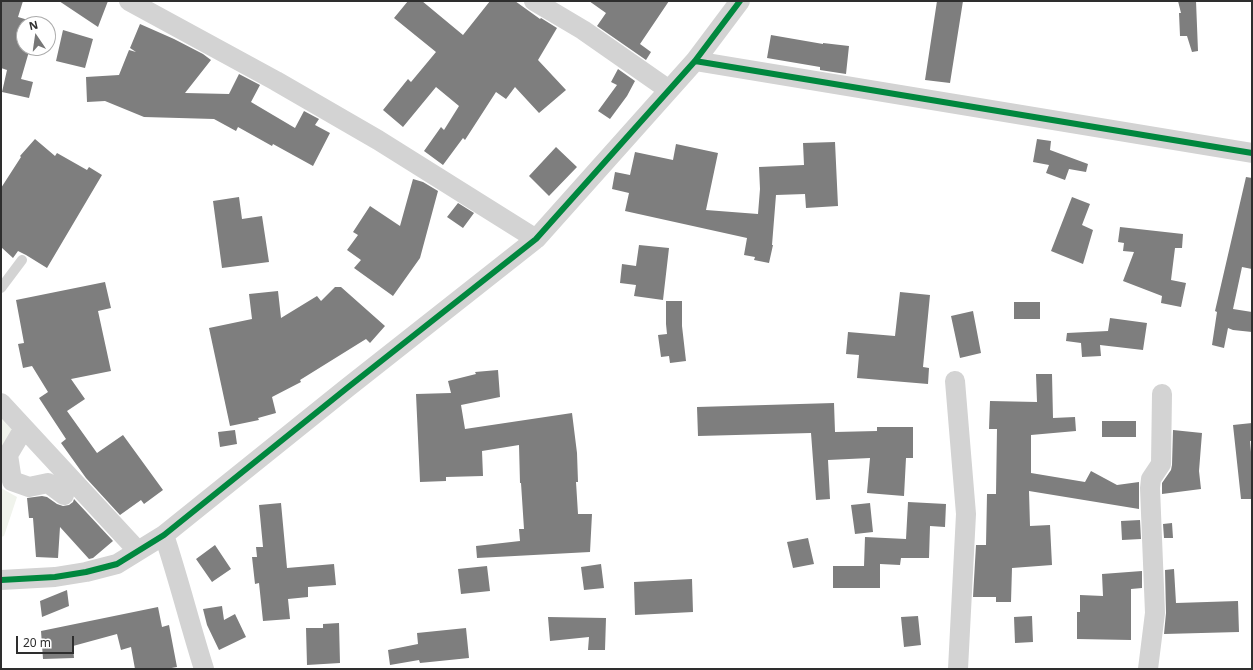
<!DOCTYPE html>
<html>
<head>
<meta charset="utf-8">
<style>
  body { margin:0 }
  #map { position:relative; width:1253px; height:670px; overflow:hidden; background:#fff; font-family:"Noto Sans",sans-serif }
  canvas { display:block }
  .frame { position:absolute; inset:0; border:2px solid #2e2e2e; pointer-events:none }
  .north { position:absolute; left:16px; top:16px; width:40px; height:40px; box-sizing:border-box; background:#fff; border:1px solid #ababab; border-radius:50%; rotate:347deg; font-size:11px; font-weight:700; line-height:16px; text-align:center; color:#2e2e2e }
  .north::after { content:''; display:block; margin:auto; width:14px; height:18px; background:#777; clip-path:polygon(50% 0,100% 100%,50% 72%,0 100%) }
  .scale { position:absolute; left:16px; top:636px; width:58px; height:18px; box-sizing:border-box; border:2px solid #2e2e2e; border-top:0; padding-left:5px; font-size:12px; line-height:14px; white-space:nowrap; color:#2e2e2e; -webkit-text-stroke:3px #fff; paint-order:stroke }
</style>
</head>
<body>
<div id="map">
<canvas width="1253" height="670"></canvas>
<div class="frame"></div>
<div class="north">N</div>
<div class="scale">20 m</div>
</div>
<script>
const ctx = document.querySelector('canvas').getContext('2d');
ctx.lineJoin = 'round';
function fill(path, color) { ctx.fillStyle = color; ctx.fill(path, 'evenodd'); }
function strokePath(path, color, width, dash) { ctx.strokeStyle = color; ctx.lineWidth = width; ctx.lineCap = dash ? 'butt' : 'round'; ctx.setLineDash(dash || []); ctx.stroke(path); }
fill(new Path2D(`
  M 1,416 L 12,427 L 1,478 Z
  M 1,488 L 17,497 L 4,536 L 1,537 Z`), '#f0f3ec');
fill(new Path2D(`
  M 1,1 L 23,1 L 18,17 L 38,23 L 37,24 L 24,24 L 24,48 L 30,48 L 21,79 L 33,82 L 29,98 L 2,92 L 7,70 L 1,68 Z
  M 59,1 L 108,1 L 98,27 Z
  M 408,1 L 422,1 L 463,35 L 490,1 L 515,1 L 540,19 L 541,18 L 557,28 L 538,60 L 566,90 L 539,113 L 515,87 L 506,99 L 496,92 L 465,140 L 463,138 L 443,165 L 424,151 L 441,127 L 444,130 L 459,106 L 436,87 L 403,127 L 383,110 L 408,79 L 411,82 L 436,52 L 394,18 Z
  M 589,1 L 669,1 L 640,44 L 651,52 L 646,60 L 597,26 L 606,13 Z
  M 937,1 L 963,1 L 950,83 L 925,80 Z
  M 1178,1 L 1196,1 L 1198,51 L 1192,52 L 1187,36 L 1180,36 L 1179,13 L 1181,13 Z
  M 140,24 L 174,39 L 203,54 L 211,60 L 185,93 L 229,94 L 239,74 L 260,85 L 251,102 L 295,128 L 304,111 L 319,119 L 315,125 L 330,133 L 313,166 L 273,144 L 272,146 L 238,127 L 236,131 L 214,119 L 144,117 L 105,101 L 87,102 L 86,77 L 119,75 L 129,50 L 136,52 L 130,48 Z
  M 63,30 L 93,39 L 85,68 L 56,61 Z
  M 771,35 L 823,44 L 823,43 L 849,46 L 846,74 L 820,70 L 820,67 L 767,58 Z
  M 618,69 L 635,81 L 627,96 L 610,119 L 598,111 L 617,85 L 611,82 Z
  M 35,139 L 55,156 L 57,153 L 87,170 L 89,167 L 102,175 L 47,268 L 26,255 L 18,251 L 13,258 L 1,247 L 1,188 L 21,157 L 20,156 Z
  M 1037,139 L 1051,141 L 1050,150 L 1088,164 L 1086,172 L 1069,169 L 1065,180 L 1046,173 L 1049,165 L 1033,162 Z
  M 835,142 L 838,206 L 806,208 L 805,194 L 776,195 L 772,245 L 773,245 L 769,263 L 754,260 L 755,257 L 744,255 L 747,238 L 625,211 L 629,193 L 612,189 L 615,172 L 630,175 L 635,152 L 673,160 L 676,144 L 718,153 L 706,210 L 758,214 L 760,189 L 759,167 L 804,165 L 803,143 Z
  M 556,147 L 577,167 L 549,196 L 529,176 Z
  M 1246,177 L 1252,178 L 1252,269 L 1242,267 L 1233,309 L 1252,312 L 1252,332 L 1233,330 L 1228,328 L 1224,348 L 1212,345 L 1217,312 L 1215,311 Z
  M 413,179 L 423,182 L 438,191 L 420,258 L 393,296 L 354,268 L 361,260 L 347,250 L 358,235 L 353,232 L 370,206 L 400,226 Z
  M 239,197 L 242,219 L 262,216 L 269,262 L 222,268 L 213,201 Z
  M 1072,197 L 1090,204 L 1082,225 L 1093,230 L 1083,264 L 1051,251 Z
  M 458,203 L 474,213 L 463,228 L 447,217 Z
  M 1120,227 L 1183,234 L 1182,248 L 1175,248 L 1171,280 L 1186,283 L 1181,307 L 1161,303 L 1162,296 L 1123,281 L 1134,252 L 1123,251 L 1124,243 L 1118,242 Z
  M 639,245 L 669,248 L 663,300 L 634,296 L 636,285 L 620,283 L 622,264 L 636,266 Z
  M 105,282 L 111,308 L 98,311 L 111,371 L 71,379 L 85,399 L 67,411 L 97,453 L 123,435 L 163,490 L 144,504 L 141,500 L 120,515 L 86,478 L 61,443 L 66,439 L 39,398 L 48,392 L 32,366 L 23,368 L 18,344 L 24,343 L 16,300 Z
  M 335,287 L 341,287 L 385,326 L 370,343 L 366,339 L 300,380 L 301,382 L 272,397 L 276,413 L 258,418 L 259,420 L 230,426 L 209,328 L 252,319 L 249,294 L 278,291 L 281,318 L 317,296 L 321,301 Z
  M 900,292 L 930,295 L 923,367 L 929,368 L 928,384 L 857,378 L 859,355 L 846,354 L 848,332 L 895,336 Z
  M 666,301 L 682,301 L 682,326 L 686,361 L 670,363 L 669,356 L 661,357 L 658,335 L 667,334 L 666,324 Z
  M 1014,302 L 1040,302 L 1040,319 L 1014,319 Z
  M 973,311 L 981,353 L 960,358 L 951,316 Z
  M 1110,318 L 1147,323 L 1143,350 L 1100,345 L 1101,356 L 1082,357 L 1081,343 L 1066,341 L 1067,333 L 1108,331 Z
  M 498,370 L 500,397 L 461,405 L 465,429 L 572,413 L 577,453 L 578,482 L 576,482 L 578,514 L 592,514 L 590,552 L 477,558 L 476,546 L 520,541 L 519,529 L 524,529 L 521,483 L 520,483 L 519,445 L 482,451 L 483,476 L 446,477 L 446,481 L 420,482 L 416,394 L 451,393 L 448,381 L 476,374 L 475,372 Z
  M 1036,374 L 1052,374 L 1053,418 L 1075,417 L 1076,431 L 1031,435 L 1031,473 L 1085,482 L 1091,471 L 1117,485 L 1139,482 L 1139,509 L 1029,491 L 1030,526 L 1050,525 L 1052,565 L 1012,568 L 1011,602 L 996,602 L 996,597 L 973,597 L 976,545 L 986,545 L 987,494 L 996,494 L 997,429 L 989,429 L 990,401 L 1037,402 Z
  M 834,403 L 835,432 L 877,431 L 877,427 L 913,427 L 913,458 L 906,458 L 904,496 L 867,493 L 870,458 L 828,460 L 830,499 L 816,500 L 811,433 L 698,436 L 697,407 Z
  M 1102,421 L 1136,421 L 1136,437 L 1102,437 Z
  M 1252,423 L 1252,441 L 1250,441 L 1252,463 L 1252,499 L 1241,499 L 1233,425 Z
  M 235,430 L 237,444 L 220,447 L 218,432 Z
  M 1173,430 L 1202,433 L 1199,471 L 1201,489 L 1162,494 L 1162,483 L 1171,470 L 1172,465 Z
  M 42,496 L 47,497 L 57,504 L 63,506 L 69,505 L 73,502 L 74,499 L 113,541 L 93,558 L 89,559 L 60,527 L 58,558 L 36,557 L 33,518 L 29,518 L 27,498 Z
  M 908,502 L 946,504 L 945,527 L 930,526 L 929,558 L 901,558 L 900,565 L 880,564 L 880,588 L 833,588 L 833,566 L 864,566 L 865,537 L 906,539 Z
  M 281,503 L 287,568 L 334,564 L 336,585 L 308,587 L 308,597 L 288,599 L 290,619 L 263,621 L 259,583 L 255,584 L 252,557 L 257,557 L 256,547 L 263,547 L 259,505 Z
  M 870,503 L 873,532 L 855,534 L 851,505 Z
  M 1140,520 L 1141,539 L 1122,540 L 1121,521 Z
  M 1172,523 L 1173,538 L 1164,538 L 1163,524 Z
  M 808,538 L 814,564 L 793,568 L 787,542 Z
  M 215,545 L 231,569 L 212,582 L 196,559 Z
  M 601,564 L 604,588 L 584,590 L 581,567 Z
  M 487,566 L 490,591 L 461,594 L 458,569 Z
  M 1174,569 L 1176,603 L 1238,601 L 1239,632 L 1164,634 L 1166,613 L 1165,570 Z
  M 1142,571 L 1142,588 L 1131,589 L 1131,640 L 1077,639 L 1077,612 L 1080,612 L 1080,595 L 1103,596 L 1102,574 Z
  M 692,579 L 693,612 L 635,615 L 634,582 Z
  M 67,590 L 69,606 L 42,617 L 40,601 Z
  M 222,606 L 224,620 L 235,614 L 246,637 L 219,650 L 207,625 L 203,609 Z
  M 158,607 L 162,627 L 169,625 L 177,667 L 166,669 L 135,669 L 131,647 L 121,650 L 117,634 L 73,646 L 74,658 L 43,659 L 41,631 Z
  M 918,616 L 921,645 L 904,647 L 901,617 Z
  M 1032,616 L 1033,642 L 1015,643 L 1014,617 Z
  M 548,617 L 606,618 L 605,650 L 588,650 L 589,637 L 550,641 Z
  M 339,623 L 340,663 L 307,665 L 306,628 L 323,628 L 323,624 Z
  M 466,628 L 469,658 L 420,663 L 419,660 L 390,665 L 388,650 L 418,644 L 417,633 Z`), '#7e7e7e');
strokePath(new Path2D(`
  M 1,288 L 22,260`), '#d3d3d3', 10);
strokePath(new Path2D(`
  M 129,1 L 276,81 L 378,140 L 536,239
  M 534,1 L 583,30 L 669,90
  M 695,61 L 1252,153
  M 955,381 L 966,514 L 958,669
  M 1,403 L 138,551
  M 24,428 L 8,455 L 12,481 L 29,487 L 48,483 L 64,495
  M 164,535 C 179,580 190,625 204,669
  M 1,580 L 55,577 L 86,572 L 117,564 L 164,535 L 347,388 L 536,239 L 695,61 L 740,1
  M 1148,669 L 1155,613 L 1150,488 L 1151,479 L 1161,464 L 1162,394`), '#d3d3d3', 20);
strokePath(new Path2D(`
  M 695,61 L 1252,153
  M 1,580 L 55,577 L 86,572 L 117,564 L 164,535 L 347,388 L 536,239 L 695,61 L 740,1`), '#00873e', 6);
</script>
</body>
</html>
